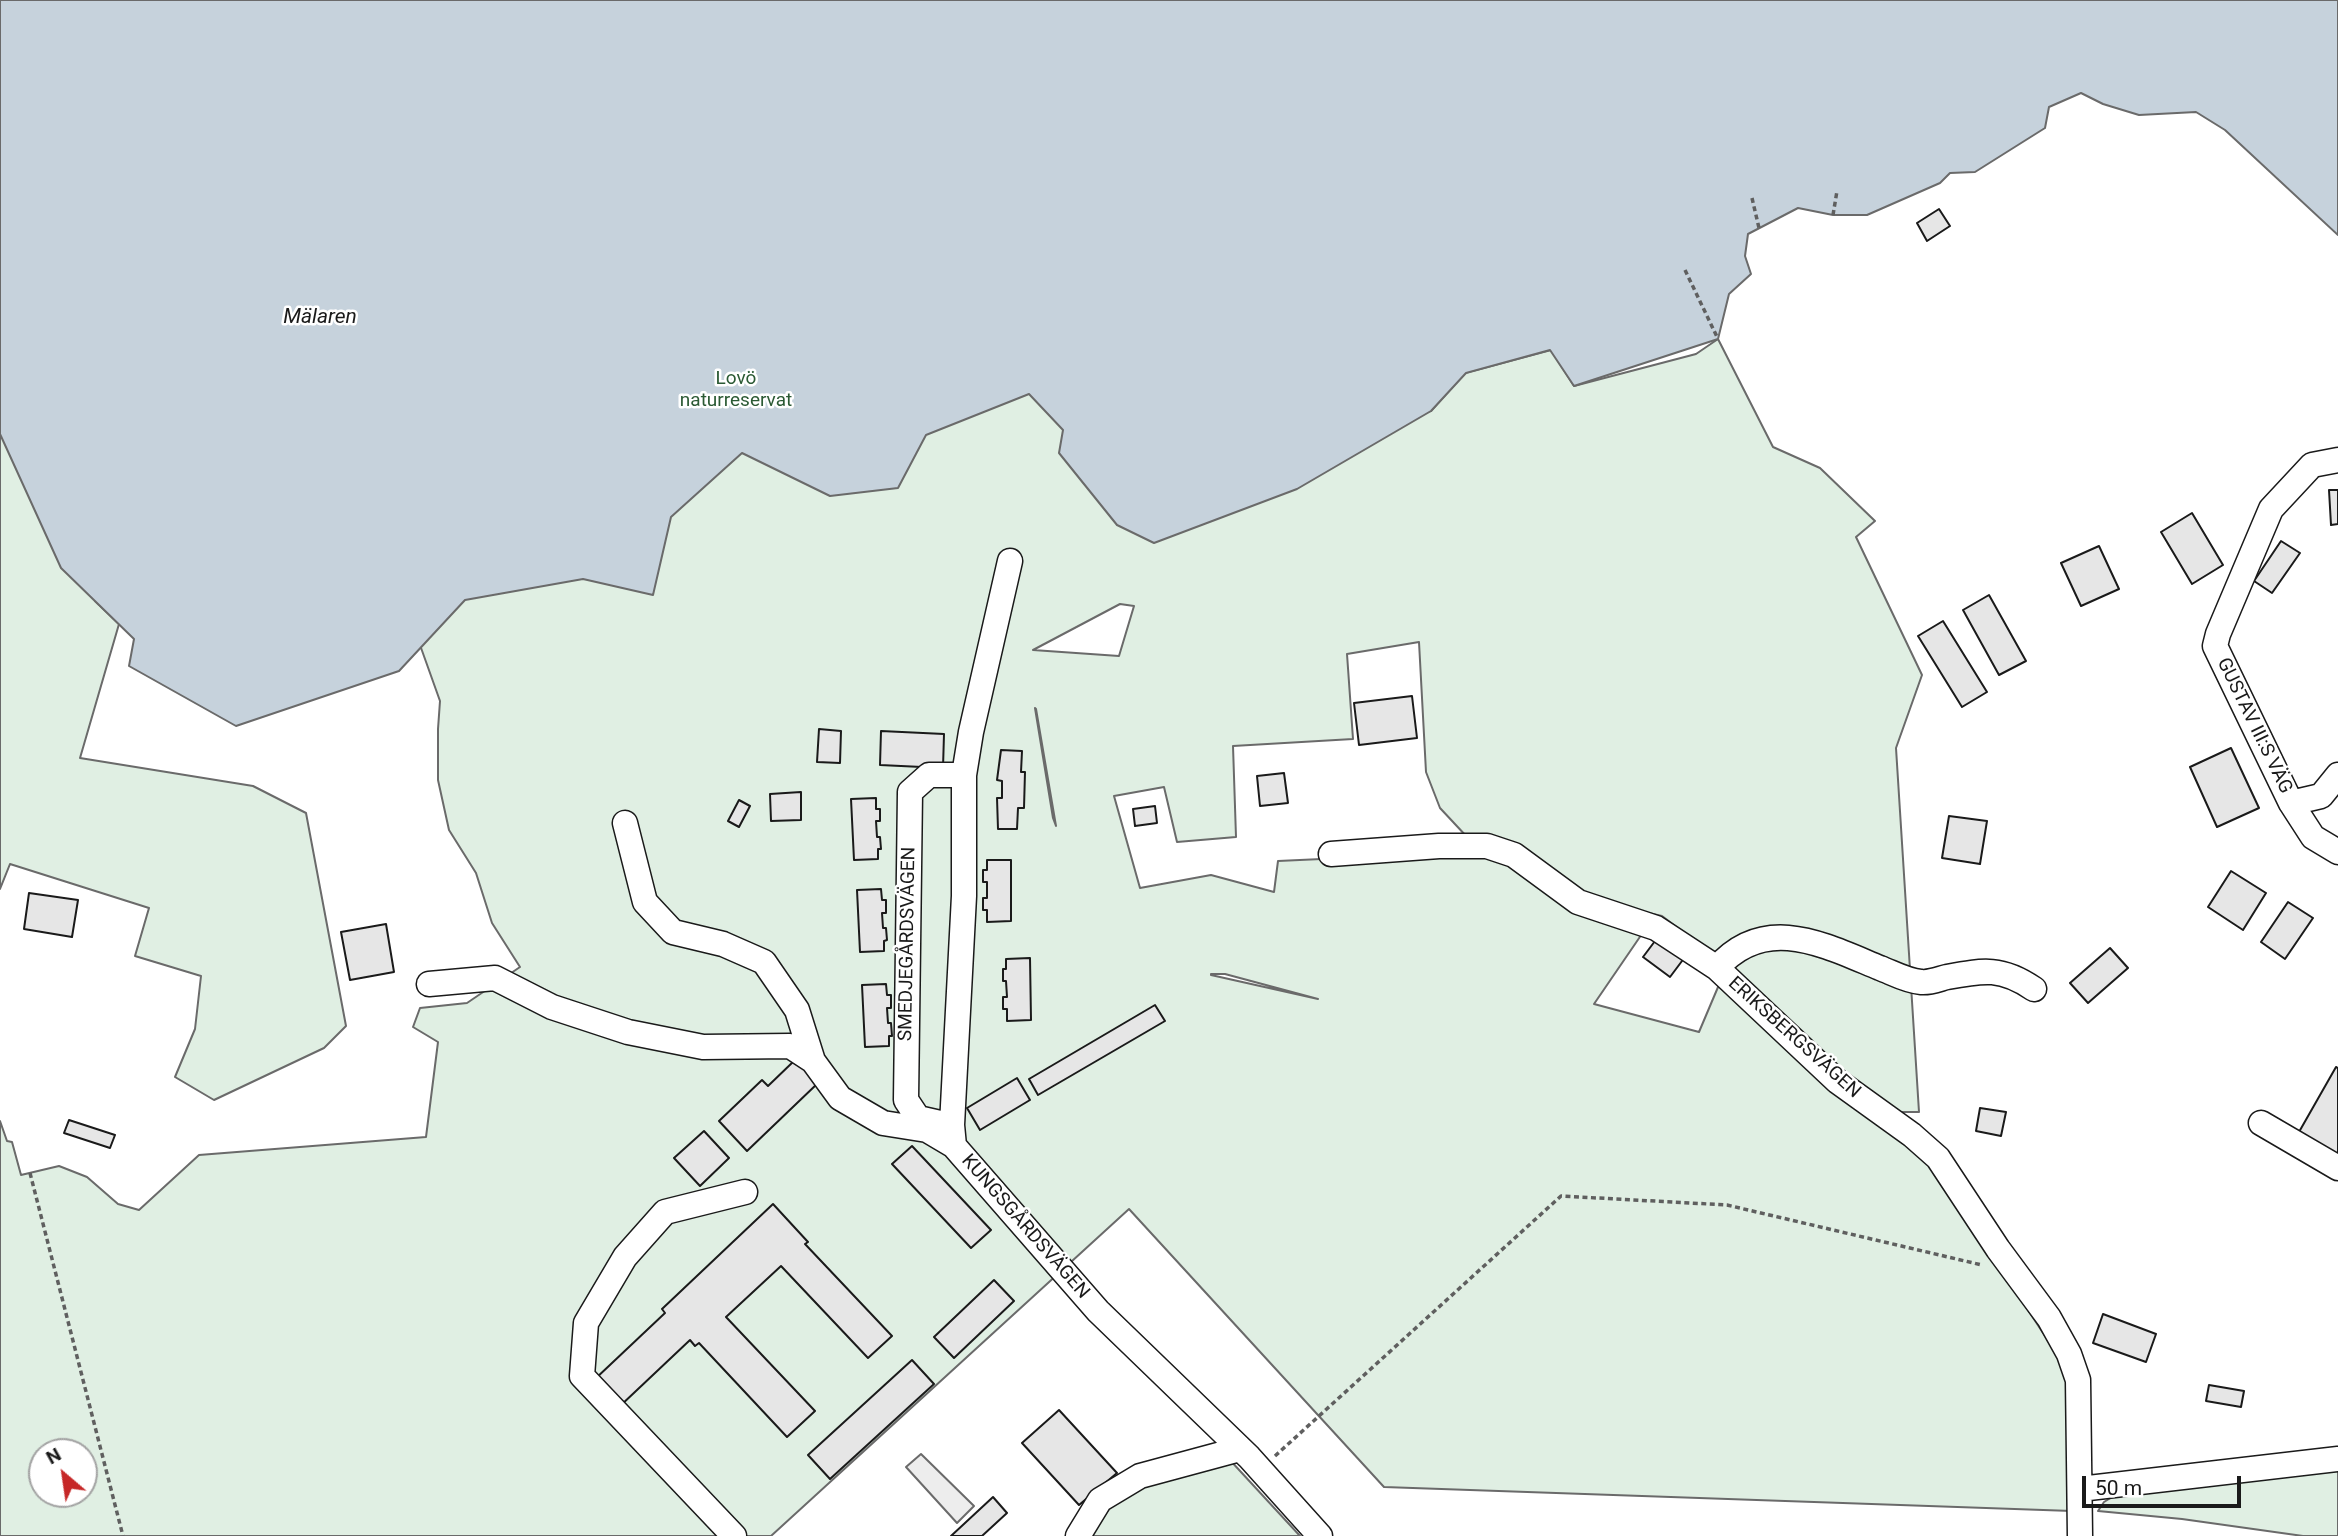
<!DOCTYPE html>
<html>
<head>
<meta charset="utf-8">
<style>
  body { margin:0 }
  #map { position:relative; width:2338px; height:1536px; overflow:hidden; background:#fff; font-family:Roboto,sans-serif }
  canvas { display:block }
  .north { position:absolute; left:28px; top:1438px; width:70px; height:70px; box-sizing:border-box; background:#fff; border:2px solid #a3a3a3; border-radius:50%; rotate:331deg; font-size:19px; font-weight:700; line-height:28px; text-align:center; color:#1a1a1a }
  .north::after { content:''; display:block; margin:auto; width:24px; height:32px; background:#c62828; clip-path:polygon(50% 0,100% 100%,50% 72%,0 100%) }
  .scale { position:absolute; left:2082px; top:1476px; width:159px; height:32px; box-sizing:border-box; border:4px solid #1a1a1a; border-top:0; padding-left:9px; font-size:21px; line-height:24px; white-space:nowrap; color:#1a1a1a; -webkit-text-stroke:5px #fff; paint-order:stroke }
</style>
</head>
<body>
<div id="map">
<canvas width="2338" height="1536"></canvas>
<div class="north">N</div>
<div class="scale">50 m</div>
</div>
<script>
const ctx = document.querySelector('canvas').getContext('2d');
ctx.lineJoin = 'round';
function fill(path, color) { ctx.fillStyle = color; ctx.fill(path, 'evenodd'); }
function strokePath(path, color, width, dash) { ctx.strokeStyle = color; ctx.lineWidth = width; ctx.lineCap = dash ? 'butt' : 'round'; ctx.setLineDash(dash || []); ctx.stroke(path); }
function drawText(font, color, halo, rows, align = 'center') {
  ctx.font = font + ' Roboto,sans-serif'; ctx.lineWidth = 5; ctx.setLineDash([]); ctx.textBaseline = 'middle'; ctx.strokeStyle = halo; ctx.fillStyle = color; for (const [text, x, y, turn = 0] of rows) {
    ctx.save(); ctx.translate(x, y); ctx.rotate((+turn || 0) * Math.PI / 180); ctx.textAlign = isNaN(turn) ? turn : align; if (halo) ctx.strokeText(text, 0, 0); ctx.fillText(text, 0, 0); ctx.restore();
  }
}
const green = new Path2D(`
  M 0,0 L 2338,0 L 2202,23 L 1174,458 L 1431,411 L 1465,373 L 1551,350 L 1574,386 L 1696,354 L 1718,339 L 1773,447 L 1820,468 L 1875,521 L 1856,537 L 1922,675 L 1896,748 L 1919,1112 L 1894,1112 L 1818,1049 L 1723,962 L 1662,916 L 1603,903 L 1468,838 L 1440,808 L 1426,772 L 1419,642 L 1347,654 L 1353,739 L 1233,746 L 1236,837 L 1177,842 L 1164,787 L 1114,796 L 1140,888 L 1211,875 L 1274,892 L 1278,861 L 1474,852 L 1516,864 L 1646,928 L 1594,1004 L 1699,1032 L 1721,980 L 1930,1161 L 2072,1377 L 2072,1511 L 1384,1487 L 1129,1209 L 771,1536 L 0,1536 L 0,1121 L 7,1141 L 12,1142 L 21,1175 L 59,1166 L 87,1177 L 118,1204 L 139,1210 L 199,1155 L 426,1137 L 438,1042 L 413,1027 L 420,1008 L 467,1003 L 520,967 L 492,923 L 476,873 L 449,830 L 438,780 L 438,729 L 440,701 L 400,589 L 95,601 L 119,624 L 80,758 L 253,786 L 306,813 L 346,1026 L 324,1048 L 214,1100 L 175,1077 L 195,1029 L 201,976 L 135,956 L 149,908 L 10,864 L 0,889 ZM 1120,604 L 1134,606 L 1119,656 L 1033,650 ZM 1035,708 L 1036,709 L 1056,826 L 1053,818 ZM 1211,974 L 1225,974 L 1318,999 L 1211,975 ZM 42,1452 L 84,1452 L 84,1494 L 42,1494 Z
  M 1229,1459 L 1300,1536 L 1090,1536 L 1118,1496 Z
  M 2338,1468 L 2338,1536 L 2303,1536 L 2182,1519 L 2098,1511 L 2104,1502 L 2117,1494 Z`);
fill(green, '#e0efe3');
strokePath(green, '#6a6a6a', 2);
const parking = new Path2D(`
  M 921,1454 L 974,1506 L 957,1523 L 906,1467 Z`);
fill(parking, '#ededed');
strokePath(parking, '#6a6a6a', 2);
const water = new Path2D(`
  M 0,0 L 2338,0 L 2338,235 L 2225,130 L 2196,112 L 2139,115 L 2103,104 L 2081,93 L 2049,107 L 2045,128 L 1975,172 L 1950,173 L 1940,183 L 1867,215 L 1833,215 L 1798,208 L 1748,234 L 1745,256 L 1751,274 L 1729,294 L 1718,339 L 1574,386 L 1550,350 L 1466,373 L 1431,411 L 1297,489 L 1154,543 L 1117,525 L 1059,453 L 1063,430 L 1029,394 L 926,435 L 898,488 L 830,496 L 742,453 L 671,517 L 653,595 L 583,579 L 465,600 L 399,671 L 236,726 L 129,666 L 134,639 L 61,568 L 0,434 Z`);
fill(water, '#c6d2dc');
strokePath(water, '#6a6a6a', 2);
const building = new Path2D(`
  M 1939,209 L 1950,226 L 1927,241 L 1917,223 Z
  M 2329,490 L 2338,490 L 2338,524 L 2331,525 Z
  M 2192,513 L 2223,565 L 2192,584 L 2161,532 Z
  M 2281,541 L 2300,553 L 2272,593 L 2254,581 Z
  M 2099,546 L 2119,589 L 2081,606 L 2061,563 Z
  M 1989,595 L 2026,661 L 1999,675 L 1963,610 Z
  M 1943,621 L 1987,692 L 1962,707 L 1918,636 Z
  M 1412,696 L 1417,738 L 1359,745 L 1354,703 Z
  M 819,729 L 841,731 L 840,763 L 817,762 Z
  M 881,731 L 944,734 L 943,768 L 880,765 Z
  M 2231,748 L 2259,808 L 2217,827 L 2190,767 Z
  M 1001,750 L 1022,751 L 1021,772 L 1025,772 L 1024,808 L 1018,808 L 1017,829 L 998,829 L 997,798 L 1002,798 L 1002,781 L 997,780 Z
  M 1284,773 L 1288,803 L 1260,806 L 1257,776 Z
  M 801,792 L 801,820 L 771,821 L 770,794 Z
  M 876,798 L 876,809 L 880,809 L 880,821 L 876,821 L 877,837 L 880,837 L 881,849 L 878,849 L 878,859 L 854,860 L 851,799 Z
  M 739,800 L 750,806 L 739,827 L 728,821 Z
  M 1155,806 L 1157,823 L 1135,826 L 1133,809 Z
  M 1949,816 L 1987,821 L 1980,864 L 1942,858 Z
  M 987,860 L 1011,860 L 1011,921 L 987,922 L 987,910 L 983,910 L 983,898 L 987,898 L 987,882 L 983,882 L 983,870 L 987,870 Z
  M 2231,871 L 2266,893 L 2243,930 L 2208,907 Z
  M 881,889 L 882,900 L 886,900 L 886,913 L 882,913 L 883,928 L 886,928 L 887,940 L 884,941 L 884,951 L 860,952 L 857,890 Z
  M 29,893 L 78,900 L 72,937 L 24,929 Z
  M 2288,902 L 2313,918 L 2285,959 L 2261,942 Z
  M 386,924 L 394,972 L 350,980 L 341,932 Z
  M 1658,937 L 1685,957 L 1670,977 L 1643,957 Z
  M 2110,948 L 2128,968 L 2088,1003 L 2070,983 Z
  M 1030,958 L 1031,1020 L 1007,1021 L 1007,1009 L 1003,1009 L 1003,997 L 1007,997 L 1006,981 L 1003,981 L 1003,969 L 1006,969 L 1006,959 Z
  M 886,984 L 887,995 L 891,995 L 891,1008 L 887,1008 L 888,1023 L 891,1023 L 892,1036 L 889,1036 L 889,1046 L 865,1047 L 862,985 Z
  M 1155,1005 L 1165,1021 L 1038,1095 L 1029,1079 Z
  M 795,1060 L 818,1083 L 747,1151 L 719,1121 L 762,1080 L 768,1086 Z
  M 2336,1067 L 2338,1068 L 2338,1164 L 2295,1139 Z
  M 1017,1078 L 1030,1100 L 980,1130 L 967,1108 Z
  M 1980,1108 L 2006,1112 L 2001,1136 L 1976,1131 Z
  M 69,1120 L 115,1135 L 110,1148 L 64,1133 Z
  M 704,1131 L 729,1158 L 700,1186 L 674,1158 Z
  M 912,1146 L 991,1230 L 971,1248 L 892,1164 Z
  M 773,1204 L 808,1242 L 805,1244 L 892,1336 L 868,1358 L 781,1266 L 726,1317 L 815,1411 L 787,1437 L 699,1343 L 695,1346 L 690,1340 L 619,1407 L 594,1380 L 665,1313 L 662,1309 Z
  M 994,1280 L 1014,1301 L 954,1358 L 934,1337 Z
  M 2103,1314 L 2156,1334 L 2146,1362 L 2093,1343 Z
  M 912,1360 L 934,1384 L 830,1479 L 808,1455 Z
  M 2209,1385 L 2244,1391 L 2241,1407 L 2206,1401 Z
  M 1059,1410 L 1117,1473 L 1079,1505 L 1022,1443 Z
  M 993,1497 L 1007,1513 L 982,1536 L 951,1536 Z`);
fill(building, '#e6e6e6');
strokePath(building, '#1a1a1a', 2);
const minor = new Path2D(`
  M 2338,460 L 2312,465 L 2271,509 L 2218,634 L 2215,646 L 2291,803 L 2313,837 L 2338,852
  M 2291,803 L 2321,796 L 2338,775
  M 625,823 L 645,902 L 673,932 L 723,944 L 764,962 L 797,1010 L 813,1061
  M 1331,854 L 1439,846 L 1487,846 L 1514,855 L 1578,902 L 1656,928 L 1717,968 L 1837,1081 L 1912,1135 L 1938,1158 L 1998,1249 L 2049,1318 L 2069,1354 L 2078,1380 L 2080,1536
  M 1717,968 C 1765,913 1824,945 1880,968 C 1893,973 1907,981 1921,982 C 1930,983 1939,979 1947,977 C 1984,970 2002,967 2034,989
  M 429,984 L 495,978 L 552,1007 L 628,1032 L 703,1047 L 790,1046 L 813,1061 L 840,1098 L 883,1123 L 927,1130 L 954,1146 L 1098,1311 L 1249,1457 L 1320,1536
  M 940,1123 L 918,1118 L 906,1100 L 910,792 L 929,775 L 964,775
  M 2261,1123 L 2338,1168
  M 954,1146 L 952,1125 L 964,896 L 964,775 L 971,732 L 1010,561
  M 2080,1489 L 2338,1459
  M 734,1536 L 582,1376 L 586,1323 L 625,1257 L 665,1212 L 745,1192
  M 1078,1536 L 1100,1500 L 1140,1476 L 1240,1449`);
strokePath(minor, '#1a1a1a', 27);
strokePath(new Path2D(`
  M 1752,198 L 1759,228
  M 1833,215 L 1837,191
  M 1685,270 L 1718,339
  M 30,1173 L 123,1536
  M 1275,1456 L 1561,1196 L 1727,1205 L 1982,1265`), '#5f5f5f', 3.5, [5, 3.5]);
strokePath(minor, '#fff', 24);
drawText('19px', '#2b5a34', '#fff', [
  ["Lovö",736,379],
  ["naturreservat",736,401]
]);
drawText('19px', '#1a1a1a', '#fff', [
  ["GUSTAV III:S VÄG",2254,726,64],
  ["SMEDJEGÅRDSVÄGEN",908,944,-89],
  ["ERIKSBERGSVÄGEN",1794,1038,42],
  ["KUNGSGÅRDSVÄGEN",1025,1227,49]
]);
drawText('italic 21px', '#1a1a1a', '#fff', [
  ["Mälaren",320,318]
]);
</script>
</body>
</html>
